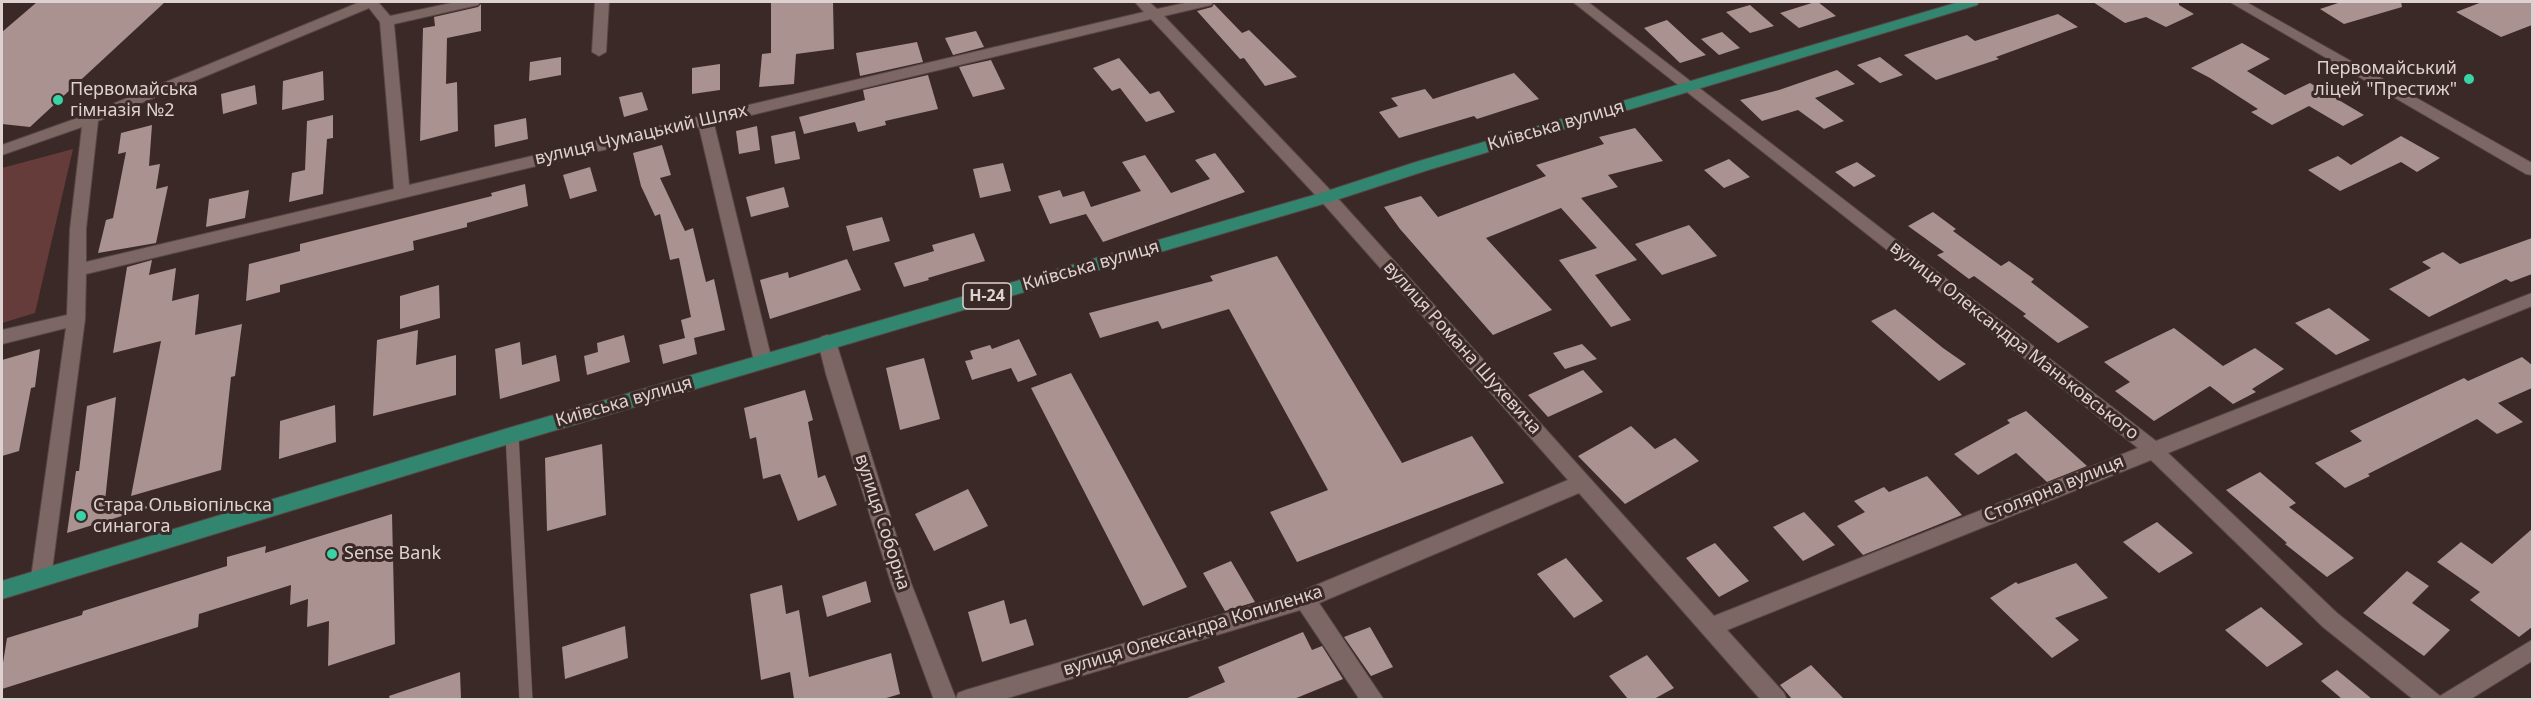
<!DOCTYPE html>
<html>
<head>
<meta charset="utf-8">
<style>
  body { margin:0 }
  #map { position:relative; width:2534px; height:701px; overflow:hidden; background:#3b2927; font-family:"Noto Sans",sans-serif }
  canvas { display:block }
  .frame { position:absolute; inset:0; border:3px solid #ded2d0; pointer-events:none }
</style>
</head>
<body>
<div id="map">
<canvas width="2534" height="701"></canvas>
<div class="frame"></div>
</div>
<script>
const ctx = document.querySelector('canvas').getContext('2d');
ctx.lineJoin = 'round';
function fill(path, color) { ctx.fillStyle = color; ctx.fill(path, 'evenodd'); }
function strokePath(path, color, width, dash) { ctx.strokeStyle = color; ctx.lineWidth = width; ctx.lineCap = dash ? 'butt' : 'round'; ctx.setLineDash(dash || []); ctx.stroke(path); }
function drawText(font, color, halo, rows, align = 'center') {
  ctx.font = font + ' "Noto Sans",sans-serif'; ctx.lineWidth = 6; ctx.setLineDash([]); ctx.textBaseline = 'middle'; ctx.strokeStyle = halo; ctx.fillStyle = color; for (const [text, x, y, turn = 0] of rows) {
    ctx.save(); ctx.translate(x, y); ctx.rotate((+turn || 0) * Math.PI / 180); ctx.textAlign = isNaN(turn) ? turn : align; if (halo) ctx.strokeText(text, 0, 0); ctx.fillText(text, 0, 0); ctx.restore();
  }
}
fill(new Path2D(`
  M 73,149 L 35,313 L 2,323 L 2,168 Z`), '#653c3a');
fill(new Path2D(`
  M 37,2 L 165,2 L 30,127 L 2,124 L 2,32 Z
  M 771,2 L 833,2 L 834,49 L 796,54 L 794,84 L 759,87 L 762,54 L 771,53 Z
  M 1815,2 L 1818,2 L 1836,16 L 1799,28 L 1780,13 Z
  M 2093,2 L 2179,2 L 2179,5 L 2194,14 L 2166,27 L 2146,17 L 2125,23 Z
  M 2341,2 L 2401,2 L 2402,7 L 2344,24 L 2320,9 Z
  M 2482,2 L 2532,2 L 2532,25 L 2501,37 L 2456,12 Z
  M 481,4 L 481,31 L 447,38 L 446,84 L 457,82 L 458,131 L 420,141 L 423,28 L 435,26 L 434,17 L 478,7 Z
  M 1214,4 L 1242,33 L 1249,30 L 1297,77 L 1265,86 L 1244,58 L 1240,59 L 1197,11 L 1212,7 Z
  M 1750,5 L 1774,26 L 1750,33 L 1726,12 Z
  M 2058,14 L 2078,27 L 1996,57 L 1999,59 L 1936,80 L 1904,55 L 1967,35 L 1975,41 Z
  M 1667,20 L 1692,43 L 1706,55 L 1680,63 L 1644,28 Z
  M 976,31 L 984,47 L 953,55 L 945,38 Z
  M 1722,32 L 1740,48 L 1719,55 L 1701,39 Z
  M 917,42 L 923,62 L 860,76 L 856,53 Z
  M 2242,43 L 2270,59 L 2247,71 L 2285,95 L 2310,83 L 2364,115 L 2343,126 L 2309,106 L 2272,125 L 2251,112 L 2258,109 L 2210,78 L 2191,68 Z
  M 561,57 L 561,75 L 529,81 L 530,62 Z
  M 1880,57 L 1903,75 L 1880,83 L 1857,65 Z
  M 1119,58 L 1150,94 L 1159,91 L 1175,112 L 1146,122 L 1120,88 L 1112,91 L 1093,68 Z
  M 991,60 L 1005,89 L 973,97 L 959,67 Z
  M 720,64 L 720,90 L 692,94 L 692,68 Z
  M 1837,70 L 1855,84 L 1815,98 L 1844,121 L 1824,129 L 1798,110 L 1762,121 L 1740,100 L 1779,90 Z
  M 323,71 L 324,100 L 282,110 L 283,81 Z
  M 1514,73 L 1539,99 L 1477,119 L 1474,116 L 1399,138 L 1379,112 L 1398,106 L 1391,98 L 1425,89 L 1433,99 Z
  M 928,75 L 938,109 L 885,121 L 886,125 L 858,132 L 855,122 L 804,134 L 799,117 L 865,100 L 863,90 Z
  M 255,85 L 257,104 L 223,114 L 221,94 Z
  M 642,92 L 648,110 L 624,117 L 619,97 Z
  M 333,115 L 333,138 L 327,139 L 323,194 L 289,202 L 292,173 L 305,170 L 307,121 Z
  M 526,118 L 528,139 L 495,147 L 494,125 Z
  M 152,125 L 149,166 L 160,164 L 156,189 L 168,186 L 156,243 L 98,253 L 106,220 L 113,218 L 126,152 L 118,154 L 121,133 Z
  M 757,126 L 760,150 L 739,154 L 736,131 Z
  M 1635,128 L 1663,161 L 1608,175 L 1618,187 L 1581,198 L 1637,260 L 1595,275 L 1631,320 L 1611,327 L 1559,260 L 1597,248 L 1561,208 L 1486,238 L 1552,310 L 1493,335 L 1400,229 L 1384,207 L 1421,196 L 1438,217 L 1546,176 L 1536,165 L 1604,144 L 1599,137 Z
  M 795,131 L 800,159 L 775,164 L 771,136 Z
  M 2401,136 L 2440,158 L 2417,172 L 2401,162 L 2340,191 L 2308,170 L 2338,156 L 2351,165 Z
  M 662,145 L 671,175 L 660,178 L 685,231 L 693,228 L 706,282 L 714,279 L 725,330 L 694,338 L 697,354 L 663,364 L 659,345 L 685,338 L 681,320 L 691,317 L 679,258 L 670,260 L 660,214 L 655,216 L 641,186 L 633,153 Z
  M 1215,153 L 1245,192 L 1103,242 L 1086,214 L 1050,224 L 1038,196 L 1060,190 L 1063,197 L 1084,191 L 1091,207 L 1141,191 L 1122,162 L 1145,155 L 1171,193 L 1210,179 L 1195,160 Z
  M 1729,159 L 1750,177 L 1724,188 L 1704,170 Z
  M 1857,162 L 1876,176 L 1854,187 L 1835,172 Z
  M 1003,163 L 1011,191 L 980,198 L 973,169 Z
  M 590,167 L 597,191 L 570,199 L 563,175 Z
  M 525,184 L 528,206 L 467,223 L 467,227 L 413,241 L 414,250 L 280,285 L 280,292 L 246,301 L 249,264 L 300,251 L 300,244 L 492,196 L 491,193 Z
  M 784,187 L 789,207 L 751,217 L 746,197 Z
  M 249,190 L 245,218 L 206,227 L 209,199 Z
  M 1933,212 L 1956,229 L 1953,231 L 2001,266 L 2009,261 L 2034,279 L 2031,282 L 2089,327 L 2058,343 L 2023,316 L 2026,314 L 1974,276 L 1969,279 L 1937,255 L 1944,252 L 1908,226 Z
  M 882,217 L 890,241 L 853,251 L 846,226 Z
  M 1689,225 L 1717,256 L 1662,275 L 1635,244 Z
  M 974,233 L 985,261 L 928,278 L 929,280 L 904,287 L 894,263 L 934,251 L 932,245 Z
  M 2532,238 L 2532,274 L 2511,282 L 2506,279 L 2429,317 L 2389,289 L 2431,268 L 2422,262 L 2443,252 L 2460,264 Z
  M 1277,256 L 1402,463 L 1472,436 L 1504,483 L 1297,562 L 1270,512 L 1328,490 L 1229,309 L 1162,329 L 1158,321 L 1100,338 L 1089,313 L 1213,281 L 1210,276 Z
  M 847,259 L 861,290 L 770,319 L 760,280 L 788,272 L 789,278 Z
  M 152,260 L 149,275 L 176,268 L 172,301 L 199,294 L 195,335 L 242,324 L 235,376 L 231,377 L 221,470 L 131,496 L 161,341 L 113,353 L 127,267 Z
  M 439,285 L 440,318 L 400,329 L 400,296 Z
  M 2329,308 L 2370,340 L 2336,355 L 2295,323 Z
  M 1895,309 L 1943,348 L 1966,364 L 1939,381 L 1871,321 Z
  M 2174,328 L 2223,366 L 2255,348 L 2284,369 L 2252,389 L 2256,392 L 2233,404 L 2210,386 L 2154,421 L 2115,391 L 2130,382 L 2104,362 Z
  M 418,330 L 416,365 L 456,355 L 456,395 L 373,416 L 377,340 Z
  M 624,335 L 630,362 L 587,375 L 584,356 L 598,352 L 597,343 Z
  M 1019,339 L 1037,375 L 1018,382 L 1011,368 L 972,380 L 965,361 L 973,359 L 970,351 L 990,345 L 992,349 Z
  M 520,342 L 522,365 L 556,355 L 560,381 L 500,399 L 495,349 Z
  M 1582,344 L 1597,359 L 1565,369 L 1553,353 Z
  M 40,349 L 35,387 L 31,388 L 19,451 L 2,456 L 2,360 Z
  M 2522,357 L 2532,365 L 2532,388 L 2498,403 L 2523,422 L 2497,434 L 2477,419 L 2368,474 L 2370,476 L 2345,488 L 2315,463 L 2362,441 L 2350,431 L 2464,378 L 2468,381 Z
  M 924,358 L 940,419 L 900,430 L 886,368 Z
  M 1583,370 L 1603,392 L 1548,417 L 1528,395 Z
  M 1071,373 L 1187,587 L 1143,606 L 1031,388 Z
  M 805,390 L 813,420 L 808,422 L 818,478 L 825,475 L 837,505 L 798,521 L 780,474 L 763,479 L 756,437 L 750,439 L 744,408 Z
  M 116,397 L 105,501 L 151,507 L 67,533 L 76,471 L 79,471 L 87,406 Z
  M 335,405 L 336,442 L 279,459 L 280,421 Z
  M 2026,411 L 2087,466 L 2047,482 L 2016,453 L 1978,475 L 1954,454 L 2010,423 L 2007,420 Z
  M 1631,426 L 1655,449 L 1675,438 L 1699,461 L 1625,504 L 1578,456 Z
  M 602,444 L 606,515 L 547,531 L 545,458 Z
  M 2260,472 L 2296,503 L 2289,507 L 2354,558 L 2327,577 L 2285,544 L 2287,543 L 2226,490 Z
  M 1927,476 L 1962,515 L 1863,555 L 1837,526 L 1865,512 L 1854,501 L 1884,487 L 1889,492 Z
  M 968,489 L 988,526 L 934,551 L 915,514 Z
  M 1804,512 L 1835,545 L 1803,561 L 1773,527 Z
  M 392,514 L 395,644 L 328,666 L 329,621 L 307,627 L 308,599 L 290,605 L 291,585 L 199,614 L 198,627 L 2,689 L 2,669 L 7,638 L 82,615 L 83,611 L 227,566 L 227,557 L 266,546 L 265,553 Z
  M 2157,522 L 2193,553 L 2159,573 L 2123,542 Z
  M 2532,529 L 2532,627 L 2519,637 L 2470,600 L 2480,592 L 2437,562 L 2461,542 L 2492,564 Z
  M 1715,543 L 1749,581 L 1719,597 L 1686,558 Z
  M 1566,558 L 1603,601 L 1574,618 L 1537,574 Z
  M 1231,561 L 1255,602 L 1225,611 L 1203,573 Z
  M 2076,563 L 2108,598 L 2055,618 L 2079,640 L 2052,658 L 1990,598 L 2016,582 L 2018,584 Z
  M 2407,571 L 2429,586 L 2412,603 L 2450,630 L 2424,656 L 2363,613 Z
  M 866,581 L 871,602 L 827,617 L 822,596 Z
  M 782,585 L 786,614 L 799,610 L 809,677 L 891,653 L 900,694 L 883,699 L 794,699 L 790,672 L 761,680 L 750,594 Z
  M 1004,600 L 1010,624 L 1026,619 L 1034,645 L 982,662 L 968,612 Z
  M 2261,607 L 2303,644 L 2267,667 L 2225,630 Z
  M 625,626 L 628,658 L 565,679 L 562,647 Z
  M 1370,627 L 1393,667 L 1371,676 L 1344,637 Z
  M 1303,632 L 1312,650 L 1322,646 L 1343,679 L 1294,699 L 1185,699 L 1225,682 L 1218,667 Z
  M 1647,655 L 1674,688 L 1654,699 L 1628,699 L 1609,676 Z
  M 1811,665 L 1844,699 L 1792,699 L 1780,685 Z
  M 2337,670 L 2372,699 L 2342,699 L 2321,681 Z
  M 460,672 L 461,699 L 390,699 L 389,696 Z`), '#a99290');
const lane = new Path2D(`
  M 512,435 L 526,700`);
const street = new Path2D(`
  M 360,2 L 378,2 L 390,16 L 456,2 L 480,2 L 478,5 L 394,24 L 409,185 L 1144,12 L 1135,2 L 1149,2 L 1157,9 L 1190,2 L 1213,2 L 1211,5 L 1164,16 L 1333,193 L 1714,616 L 2138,448 L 1573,2 L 1588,2 L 2156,441 L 2532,293 L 2532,306 L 2168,453 L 2337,613 L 2440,696 L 2532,640 L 2532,661 L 2469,700 L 2414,700 L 2323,627 L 2151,460 L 1727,630 L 1784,693 L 1787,700 L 1761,700 L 1579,493 L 1319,603 L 1384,700 L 1360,700 L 1300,610 L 1001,700 L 934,700 L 891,583 L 826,374 L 818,342 L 821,337 L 827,335 L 833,337 L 836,342 L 911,583 L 956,699 L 958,693 L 966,690 L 1302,591 L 1568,480 L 1321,201 L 1151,19 L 714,124 L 772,361 L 769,366 L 763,368 L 757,366 L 754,361 L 699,127 L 86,274 L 85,319 L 51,578 L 48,584 L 41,587 L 34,584 L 31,578 L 66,328 L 2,344 L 2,330 L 67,315 L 70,229 L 82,127 L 2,155 L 2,145 L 86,115 ZM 369,8 L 380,22 L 394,189 L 86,262 L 86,229 L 98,121 Z
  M 595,2 L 609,2 L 606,52 L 599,56 L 592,52 Z
  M 2230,2 L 2246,2 L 2532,163 L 2532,175 L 2526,174 Z`);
const primary = new Path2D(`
  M 1959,2 L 1979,2 L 1977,5 L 1428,170 L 1333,201 L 512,443 L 2,599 L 2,581 L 512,427 L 1321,193 L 1416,162 Z`);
strokePath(lane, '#574746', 14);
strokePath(street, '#574746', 2);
strokePath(primary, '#574746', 2);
strokePath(lane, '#7d6765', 13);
fill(street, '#7d6765');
fill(primary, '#32866f');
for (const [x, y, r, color] of [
  [2469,79,6,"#38d4a5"],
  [58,100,6,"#38d4a5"],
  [81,516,6,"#38d4a5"],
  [332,554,6,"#38d4a5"]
]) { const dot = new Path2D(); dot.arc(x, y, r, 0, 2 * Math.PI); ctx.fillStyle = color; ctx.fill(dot); strokePath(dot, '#3b2927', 2); }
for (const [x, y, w] of [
  [987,296,48]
]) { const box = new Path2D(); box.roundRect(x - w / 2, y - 13, w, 26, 4.5); ctx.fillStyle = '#3b2927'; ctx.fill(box); strokePath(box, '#ded2d0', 1.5); }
drawText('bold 16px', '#ded2d0', null, [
  ["Н-24",987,296]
]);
drawText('18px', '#ded2d0', '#3b2927', [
  ["Первомайський",2457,69,"right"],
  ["ліцей \"Престиж\"",2457,90,"right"],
  ["Первомайська",70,90],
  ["гімназія №2",70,111],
  ["Стара Ольвіопільска",93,506],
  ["синагога",93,527],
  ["Sense Bank",344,554]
], 'left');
drawText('18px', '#ded2d0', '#3b2927', [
  ["Київська вулиця",1556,126,-16],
  ["вулиця Чумацький Шлях",641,135,-13],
  ["Київська вулиця",1091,266,-16],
  ["вулиця Олександра Маньковського",2014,341,38],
  ["вулиця Романа Шухевича",1462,348,48],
  ["Київська вулиця",624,402,-16],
  ["Столярна вулиця",2054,489,-22],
  ["вулиця Соборна",882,522,72],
  ["вулиця Олександра Копиленка",1193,631,-17]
]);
</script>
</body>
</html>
